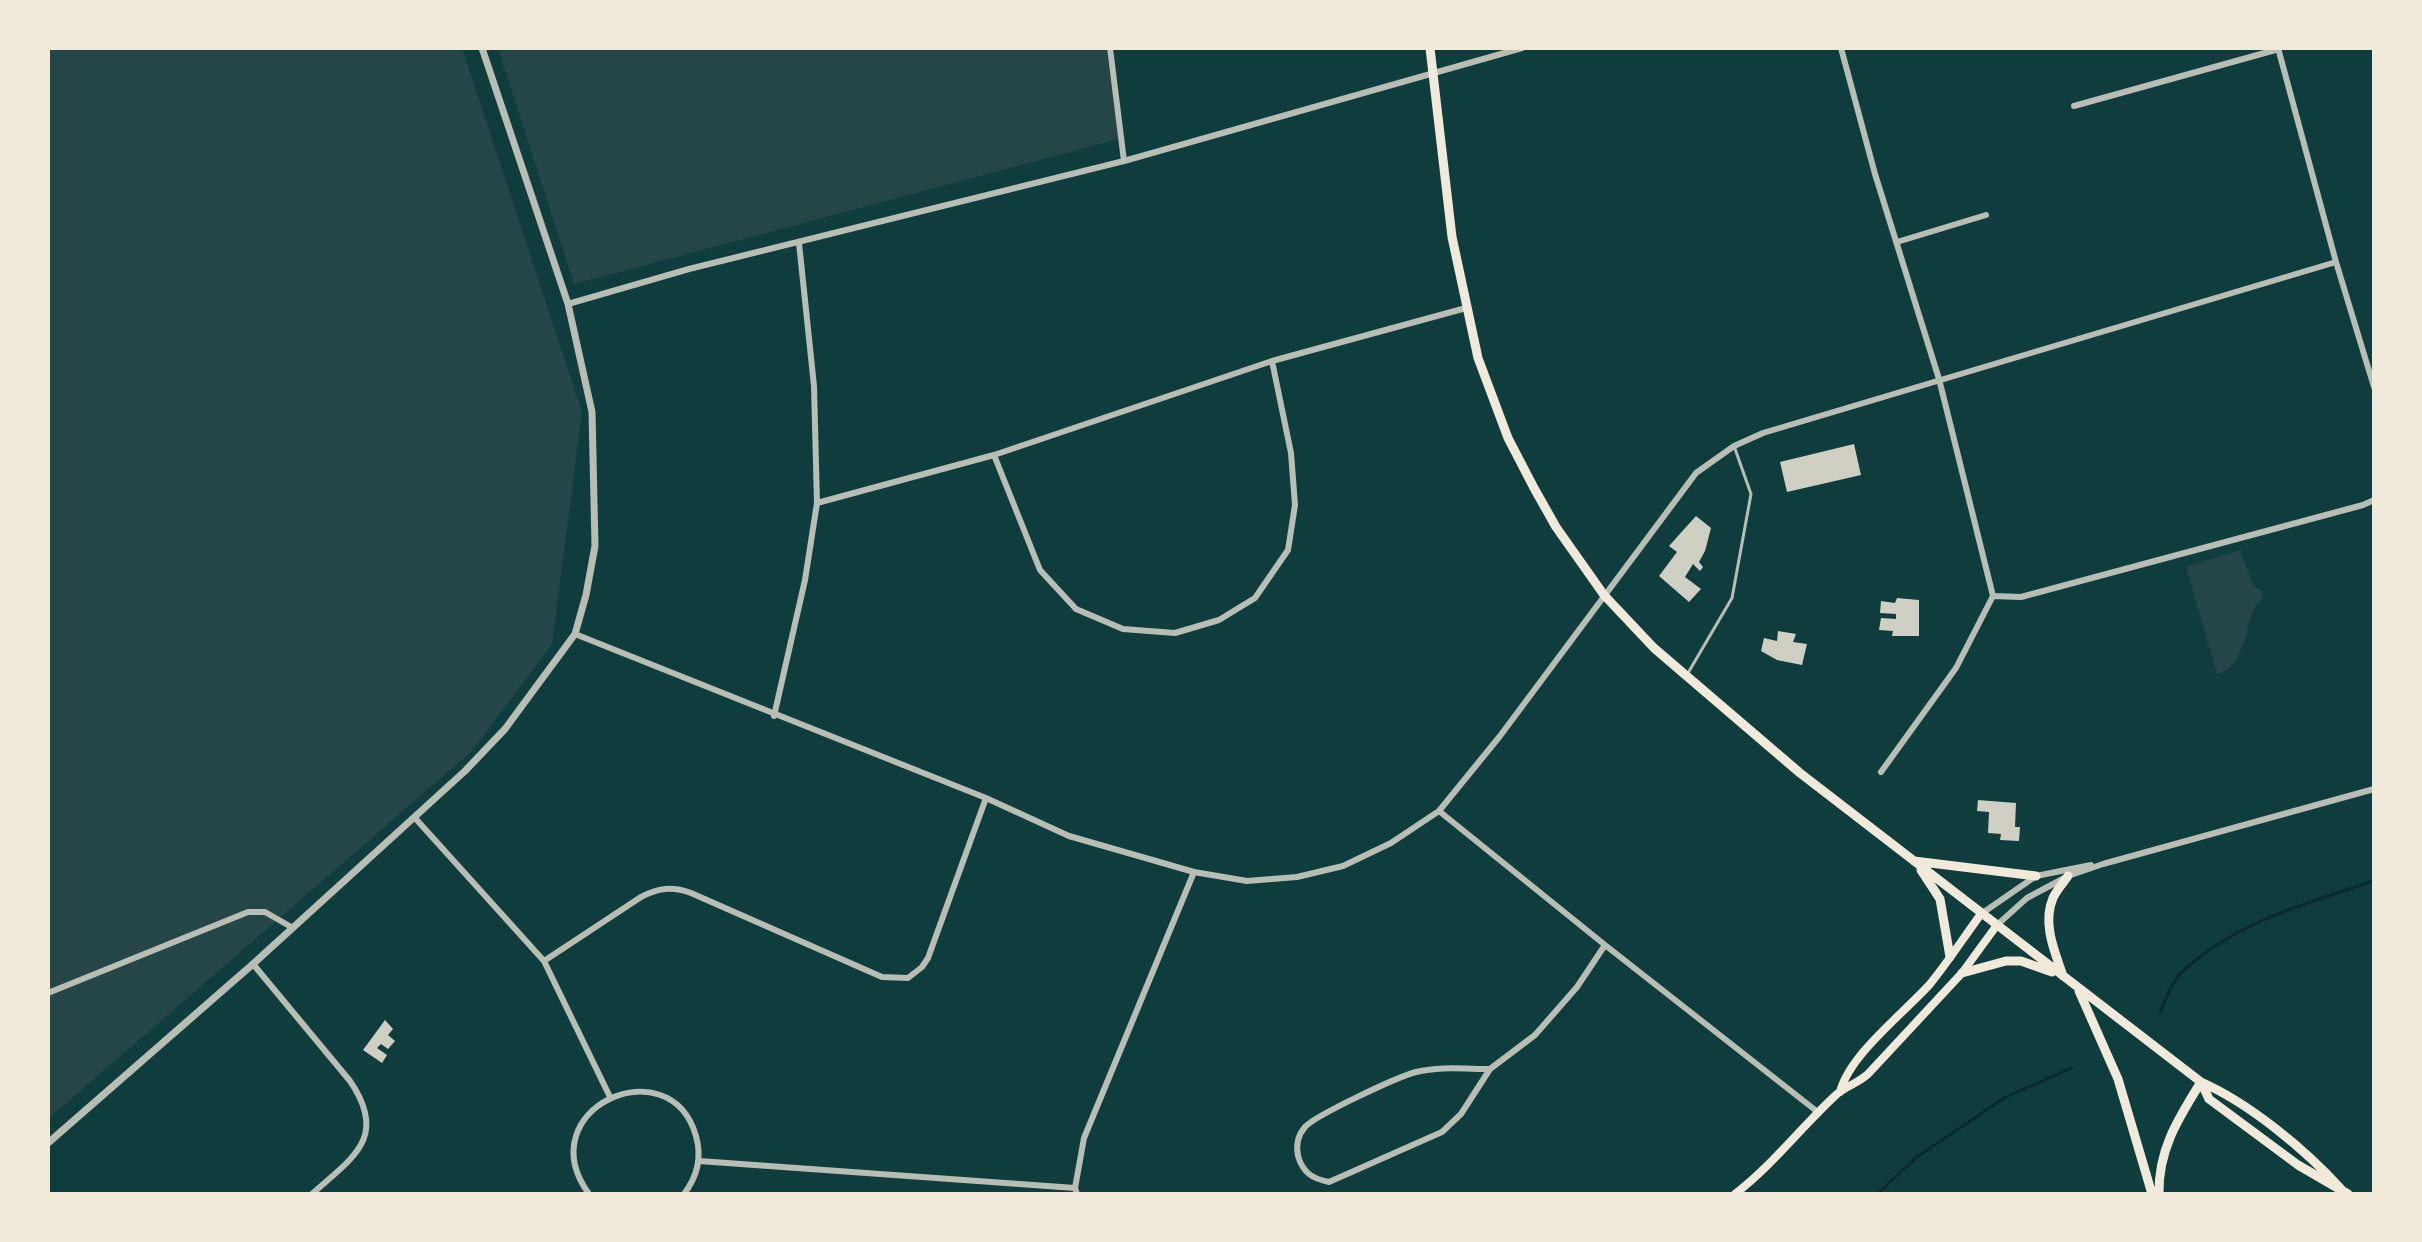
<!DOCTYPE html>
<html>
<head>
<meta charset="utf-8">
<style>
  body { margin:0 }
  #map { position:relative; width:2422px; height:1242px; overflow:hidden; background:#0f3d3e; font-family:Lato,sans-serif }
  canvas { display:block }
  .frame { position:absolute; inset:0; border:50px solid #f1e9da; pointer-events:none }
</style>
</head>
<body>
<div id="map">
<canvas width="2422" height="1242"></canvas>
<div class="frame"></div>
</div>
<script>
const ctx = document.querySelector('canvas').getContext('2d');
ctx.lineJoin = 'round';
function fill(path, color) { ctx.fillStyle = color; ctx.fill(path, 'evenodd'); }
function strokePath(path, color, width, dash) { ctx.strokeStyle = color; ctx.lineWidth = width; ctx.lineCap = dash ? 'butt' : 'round'; ctx.setLineDash(dash || []); ctx.stroke(path); }
fill(new Path2D(`
  M 48,48 L 462,48 L 582,412 L 552,644 L 472,751 L 48,1119 Z
  M 498,48 L 1106,48 L 1119,139 L 574,284 Z
  M 2240,550 L 2253,585 L 2263,592 L 2261,601 L 2257,603 L 2246,629 L 2248,631 C 2241,649 2237,669 2217,674 L 2186,567 Z`), '#244646');
strokePath(new Path2D(`
  M 2160,1012 C 2166,1000 2171,983 2180,974 C 2232,923 2307,903 2374,881
  M 1877,1194 L 1917,1157 L 2004,1098 L 2071,1068`), '#0a2a2b', 3);
fill(new Path2D(`
  M 1854,444 L 1861,475 L 1787,492 L 1780,462 Z
  M 1696,516 L 1711,528 L 1705,551 L 1699,562 L 1703,567 L 1700,571 L 1693,564 L 1685,577 L 1701,589 L 1689,602 L 1659,576 L 1677,552 L 1669,546 Z
  M 1897,598 L 1919,600 L 1919,636 L 1892,636 L 1893,631 L 1879,630 L 1881,618 L 1896,619 L 1896,614 L 1880,613 L 1881,601 L 1895,603 Z
  M 1778,631 L 1796,634 L 1793,642 L 1807,644 L 1802,665 L 1777,660 L 1761,651 L 1764,638 L 1777,641 Z
  M 1978,800 L 2016,803 L 2015,827 L 2020,827 L 2019,841 L 2000,840 L 2001,834 L 1988,833 L 1989,812 L 1977,811 Z
  M 385,1020 L 393,1029 L 388,1035 L 395,1041 L 388,1049 L 381,1044 L 377,1048 L 387,1055 L 382,1063 L 363,1050 Z`), '#cfcfc3');
strokePath(new Path2D(`
  M 1688,673 L 1732,598 L 1751,494 L 1734,446`), '#b8beb3', 3);
strokePath(new Path2D(`
  M 1110,48 L 1124,161
  M 1841,48 L 1875,174 L 1939,379 L 1993,596 L 1956,668 L 1881,772
  M 2278,48 L 2336,262 L 2374,387
  M 2074,106 L 2279,49
  M 1897,242 L 1986,215
  M 568,304 L 689,269 L 1124,161 L 1522,48
  M 994,455 L 1040,570 L 1076,609 L 1123,629 L 1175,633 L 1219,620 L 1255,598 L 1288,550 L 1295,505 L 1291,453 L 1272,361
  M 817,503 L 994,455 L 1272,361 L 1466,308
  M 1993,596 L 2021,597 L 2363,505 L 2374,500
  M 575,634 L 986,798 L 1069,836 L 1194,872 L 1247,881 L 1297,877 L 1343,866 L 1391,843 L 1439,811 L 1500,736 L 1696,473 L 1734,446 L 1763,433 L 2336,262
  M 774,716 L 805,580 L 817,503 L 814,386 L 799,243
  M 1439,811 L 1605,945 L 1819,1113
  M 415,818 L 544,961 L 610,1097
  M 1981,914 L 2036,876 L 2091,865
  M 1997,925 L 2027,898 L 2068,876 L 2103,864 L 2374,789
  M 544,961 L 641,897 C 658,888 672,886 691,893 L 882,977 L 908,978 L 922,967 L 928,958 L 986,798
  M 253,964 L 350,1081 C 389,1138 352,1158 312,1194
  M 48,993 L 248,912 L 265,912 L 293,928
  M 1490,1069 C 1466,1069 1440,1066 1416,1072 C 1397,1077 1316,1115 1305,1127 C 1298,1135 1296,1146 1298,1156 C 1303,1173 1313,1179 1329,1182 L 1442,1132 L 1461,1114 L 1490,1069 L 1535,1035 L 1577,987 L 1605,945
  M 699,1161 L 1075,1188
  M 589,1194 C 527,1109 670,1045 696,1136 C 702,1157 697,1177 684,1194
  M 1077,1194 L 1075,1188 L 1084,1138 L 1194,872`), '#b8beb3', 6);
strokePath(new Path2D(`
  M 48,1143 L 253,964 L 465,771 L 505,729 L 575,634 L 586,595 L 595,546 L 592,412 L 568,304 L 482,48`), '#b8beb3', 7);
strokePath(new Path2D(`
  M 1840,1092 C 1850,1054 1904,1013 1930,984 C 1948,962 1964,937 1981,914
  M 1735,1194 C 1773,1165 1802,1126 1837,1094 C 1847,1086 1858,1083 1868,1074 L 1962,973 L 1997,925`), '#f1e9da', 8);
strokePath(new Path2D(`
  M 1430,48 L 1452,237 L 1478,358 L 1508,438 L 1534,488 L 1556,527 L 1604,595 L 1654,648 L 1800,773 L 2201,1082 C 2249,1103 2306,1150 2341,1189
  M 1914,861 L 2036,876
  M 1921,870 L 1940,899 L 1950,957
  M 1962,973 L 2006,961 L 2021,961 L 2052,972
  M 2063,976 C 2055,952 2042,924 2053,898 C 2056,891 2063,883 2068,876
  M 2079,991 L 2118,1079 L 2152,1194
  M 2201,1082 L 2209,1099 L 2298,1165 L 2348,1194
  M 2159,1194 C 2158,1150 2178,1119 2201,1082`), '#f1e9da', 9);
</script>
</body>
</html>
